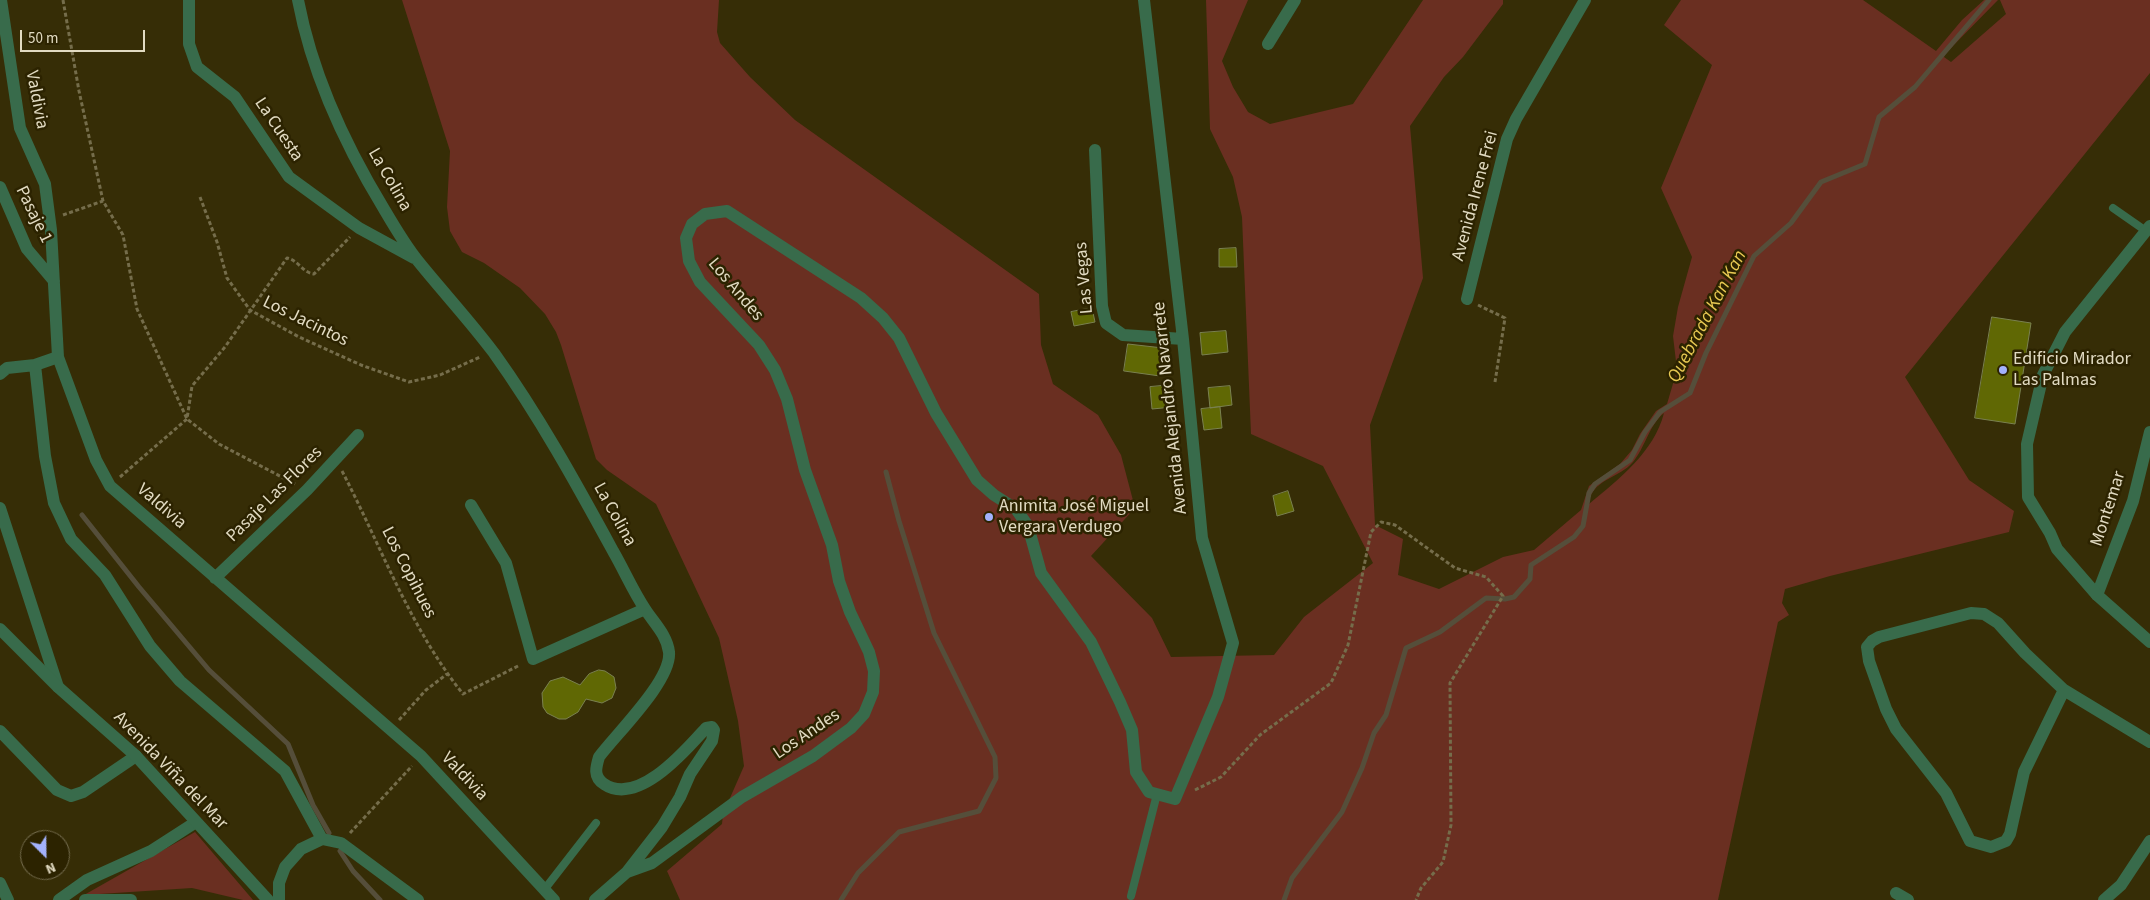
<!DOCTYPE html>
<html>
<head>
<meta charset="utf-8">
<style>
  body { margin:0 }
  #map { position:relative; width:2150px; height:900px; overflow:hidden; background:#362d06; font-family:"Source Sans 3",sans-serif }
  canvas { display:block }
  .north { position:absolute; left:20px; top:830px; width:50px; height:50px; box-sizing:border-box; background:#2c2300; border:1px solid #756d4e; border-radius:50%; rotate:157deg; font-size:14px; font-weight:700; line-height:20px; text-align:center; color:#e2dbc2 }
  .north::after { content:''; display:block; margin:auto; width:18px; height:22px; background:#a3b2fd; clip-path:polygon(50% 0,100% 100%,50% 72%,0 100%) }
  .scale { position:absolute; left:20px; top:30px; width:125px; height:22px; box-sizing:border-box; border:2px solid #e2dbc2; border-top:0; padding-left:6px; font-size:15px; line-height:18px; white-space:nowrap; color:#e2dbc2; -webkit-text-stroke:4px #2c2300; paint-order:stroke }
</style>
</head>
<body>
<div id="map">
<canvas width="2150" height="900"></canvas>
<div class="north">N</div>
<div class="scale">50 m</div>
</div>
<script>
const ctx = document.querySelector('canvas').getContext('2d');
ctx.lineJoin = 'round';
function fill(path, color) { ctx.fillStyle = color; ctx.fill(path, 'evenodd'); }
function strokePath(path, color, width, dash) { ctx.strokeStyle = color; ctx.lineWidth = width; ctx.lineCap = dash ? 'butt' : 'round'; ctx.setLineDash(dash || []); ctx.stroke(path); }
function drawText(font, color, halo, rows, align = 'center') {
  ctx.font = font + ' "Source Sans 3",sans-serif'; ctx.lineWidth = 5; ctx.setLineDash([]); ctx.textBaseline = 'middle'; ctx.strokeStyle = halo; ctx.fillStyle = color; for (const [text, x, y, turn = 0] of rows) {
    ctx.save(); ctx.translate(x, y); ctx.rotate((+turn || 0) * Math.PI / 180); ctx.textAlign = isNaN(turn) ? turn : align; if (halo) ctx.strokeText(text, 0, 0); ctx.fillText(text, 0, 0); ctx.restore();
  }
}
fill(new Path2D(`
  M 402,0 L 719,0 L 717,32 L 720,43 L 750,77 L 795,120 L 1039,294 L 1041,345 L 1053,384 L 1098,415 L 1121,455 L 1135,508 L 1091,556 L 1152,618 L 1171,657 L 1274,655 L 1304,617 L 1373,563 L 1323,466 L 1251,434 L 1242,217 L 1233,177 L 1210,129 L 1206,0 L 1248,0 L 1222,61 L 1233,87 L 1248,112 L 1270,124 L 1353,104 L 1423,0 L 1503,0 L 1503,4 L 1463,57 L 1444,77 L 1410,126 L 1423,278 L 1370,425 L 1375,525 L 1403,539 L 1398,575 L 1439,589 L 1503,557 L 1534,550 L 1581,510 L 1589,486 L 1620,464 L 1632,450 L 1640,434 L 1656,411 L 1667,404 L 1677,370 L 1673,336 L 1678,307 L 1692,257 L 1661,188 L 1712,65 L 1664,25 L 1681,0 L 1863,0 L 1936,51 L 1962,20 L 1984,0 L 1998,0 L 1945,54 L 1944,57 L 1951,62 L 2006,14 L 2000,0 L 2150,0 L 2150,73 L 1905,377 L 1969,480 L 2014,511 L 2009,532 L 1830,576 L 1785,589 L 1782,603 L 1789,615 L 1778,622 L 1718,900 L 680,900 L 667,871 L 722,824 L 723,814 L 744,766 L 738,721 L 719,638 L 656,504 L 607,470 L 596,459 L 561,345 L 556,332 L 545,314 L 520,288 L 484,263 L 462,252 L 450,231 L 447,207 L 450,151 ZM 1664,413 C 1654,452 1619,479 1589,504 C 1590,480 1620,478 1633,462 C 1645,448 1649,425 1664,413 Z
  M 195,832 L 253,900 L 243,900 L 192,888 L 84,895 Z`), '#6a2f21');
strokePath(new Path2D(`
  M 82,515 L 139,587 L 209,670 L 288,744 L 313,805 L 329,833
  M 340,851 L 353,871 L 380,900
  M 841,900 L 858,873 L 899,832 L 979,811 L 996,778 L 995,757 L 934,633 L 899,521 L 886,472
  M 1284,900 L 1292,878 L 1342,812 L 1362,768 L 1374,733 L 1386,715 L 1406,648 L 1440,632 L 1486,598 L 1505,599 L 1514,597 L 1530,579 L 1531,565 L 1574,537 L 1583,526 L 1589,493 L 1595,484 L 1630,460 L 1645,432 L 1660,412 L 1690,393 L 1706,353 L 1754,256 L 1791,223 L 1821,182 L 1865,164 L 1879,117 L 1915,87 L 1989,0`), '#554e3a', 5);
const building = new Path2D(`
  M 1236,248 L 1237,267 L 1219,267 L 1219,249 Z
  M 1092,308 L 1095,322 L 1074,326 L 1071,312 Z
  M 1992,317 L 2031,323 L 2015,424 L 1975,418 Z
  M 1226,331 L 1228,352 L 1202,355 L 1200,333 Z
  M 1128,344 L 1163,348 L 1160,376 L 1124,371 Z
  M 1172,385 L 1173,407 L 1152,409 L 1150,387 Z
  M 1230,386 L 1232,405 L 1210,408 L 1208,388 Z
  M 1220,407 L 1222,428 L 1204,430 L 1201,409 Z
  M 1288,491 L 1294,511 L 1277,516 L 1273,496 Z
  M 599,670 L 605,671 L 614,677 L 616,688 L 612,698 L 602,703 L 586,699 L 578,712 L 566,719 L 559,719 L 547,713 L 543,707 L 542,693 L 550,681 L 563,677 L 580,685 L 589,674 Z`);
fill(building, '#606804');
strokePath(building, '#7a8150', 1);
strokePath(new Path2D(`
  M 63,0 L 79,91 L 103,201 L 123,235 L 137,309 L 187,419 L 219,444 L 295,484
  M 200,197 L 217,242 L 227,278 L 250,310 L 299,337 L 361,365 L 409,382 L 440,375 L 480,357
  M 63,215 L 103,201
  M 1478,305 L 1505,318 L 1495,382
  M 342,471 C 381,546 410,628 463,694 L 520,665
  M 120,477 L 187,419 L 192,386 L 225,347 L 287,258 C 298,260 303,273 314,274 L 350,237
  M 399,720 L 426,690 L 447,674
  M 1195,790 L 1221,777 L 1260,735 L 1331,683 L 1348,645 L 1371,532 L 1381,522 L 1395,525 L 1455,568 L 1486,577 L 1503,596 L 1450,683 L 1451,825 L 1443,862 L 1421,888 L 1416,900
  M 350,833 L 412,766`), '#756d4b', 3, [4, 2.5]);
strokePath(new Path2D(`
  M 2113,208 L 2146,231
  M 544,890 L 596,823
  M 1131,896 L 1157,794`), '#386b4b', 8);
strokePath(new Path2D(`
  M 1,0 L 20,128 L 45,184 L 51,230 L 58,357 L 96,460 L 110,486 L 421,756 L 554,900
  M 189,0 L 189,44 L 197,67 L 235,97 L 289,177 L 359,228 L 414,258
  M 298,0 C 312,74 345,145 384,209 C 394,226 405,245 418,261 C 443,292 470,321 494,353 C 539,416 576,483 613,551 C 624,570 633,591 645,609 C 654,623 667,635 669,652 C 672,680 617,733 599,757 C 596,767 593,777 604,784 C 638,807 686,750 706,728 L 712,727 L 714,730 L 712,741 L 690,774 L 680,797 L 662,827 L 627,872
  M 1268,44 L 1295,0
  M 1095,150 L 1102,306 L 1106,323 L 1123,335 L 1183,339
  M 0,187 L 27,249 L 54,281
  M 1467,299 L 1507,139 L 1516,119 L 1585,0
  M 35,365 L 45,456 L 54,503 L 71,539 L 105,575 L 150,646 L 180,681 L 285,771 L 322,839
  M 0,374 L 7,368 L 35,365 L 58,357
  M 471,505 L 506,563 L 533,659 L 645,609
  M 0,508 L 58,687
  M 215,578 L 307,490 L 358,435
  M 2097,595 L 2133,501 L 2150,432
  M 1971,613 L 1984,614 L 1998,623 L 2025,653 L 2064,690 L 2024,772 L 2010,834 L 2006,841 L 1991,847 L 1970,841 L 1946,793 L 1896,729 L 1886,709 L 1869,661 L 1867,647 L 1872,641 L 1879,637 Z
  M 2064,690 L 2150,742
  M 0,731 L 57,790 L 71,796 L 83,792 L 136,756
  M 0,883 L 8,900
  M 1896,893 L 1908,900
  M 59,900 L 87,880 L 151,851 L 196,822
  M 85,900 L 131,900
  M 279,900 L 279,883 L 285,867 L 301,849 L 322,839 L 341,843 L 418,900
  M 595,900 L 627,872 L 652,863 L 742,797 L 813,756 L 851,728 L 864,714 L 873,692 L 874,671 L 869,652 L 850,612 L 839,581 L 832,545 L 805,470 L 787,399 L 775,370 L 759,345 L 700,282 L 689,261 L 686,238 L 692,224 L 705,214 L 727,211 L 861,298 L 883,318 L 899,338 L 936,413 L 977,480 L 994,495 L 1016,509 L 1028,526 L 1041,573 L 1091,642 L 1120,702 L 1132,730 L 1136,772 L 1149,792 L 1175,799 L 1218,697 L 1233,643 L 1202,538 L 1183,339 L 1144,0
  M 2104,900 L 2121,885 L 2150,841`), '#386b4b', 12);
strokePath(new Path2D(`
  M 2150,226 L 2065,332 L 2043,375 L 2027,444 L 2028,497 L 2050,533 L 2057,549 L 2097,595 L 2150,642
  M 0,629 L 58,687 L 136,756 L 268,900`), '#386b4b', 12);
for (const [x, y, r, color] of [
  [2003,370,5,"#a3b2fd"],
  [989,517,5,"#a3b2fd"]
]) { const dot = new Path2D(); dot.arc(x, y, r, 0, 2 * Math.PI); ctx.fillStyle = color; ctx.fill(dot); strokePath(dot, '#2c2300', 2); }
drawText('18px', '#e2dbc2', '#2c2300', [
  ["Valdivia",36,100,79],
  ["La Cuesta",278,130,56],
  ["La Colina",389,180,60],
  ["Avenida Irene Frei",1476,196,-75],
  ["Pasaje 1",33,215,64],
  ["Las Vegas",1085,278,-95],
  ["Los Andes",735,290,50],
  ["Los Jacintos",305,322,26],
  ["Avenida Alejandro Navarrete",1171,408,-96],
  ["Pasaje Las Flores",275,495,-45],
  ["Valdivia",161,507,41],
  ["Montemar",2109,509,-72],
  ["La Colina",614,515,61],
  ["Los Copihues",408,573,63],
  ["Los Andes",807,735,-34],
  ["Avenida Viña del Mar",170,771,46],
  ["Valdivia",464,777,47]
]);
drawText('18px', '#e2dbc2', '#2c2300', [
  ["Edificio Mirador",2013,360],
  ["Las Palmas",2013,381],
  ["Animita José Miguel",999,507],
  ["Vergara Verdugo",999,528]
], 'left');
drawText('italic 19px', '#e8c952', '#2c2300', [
  ["Quebrada Kan Kan",1708,317,-62]
]);
</script>
</body>
</html>
